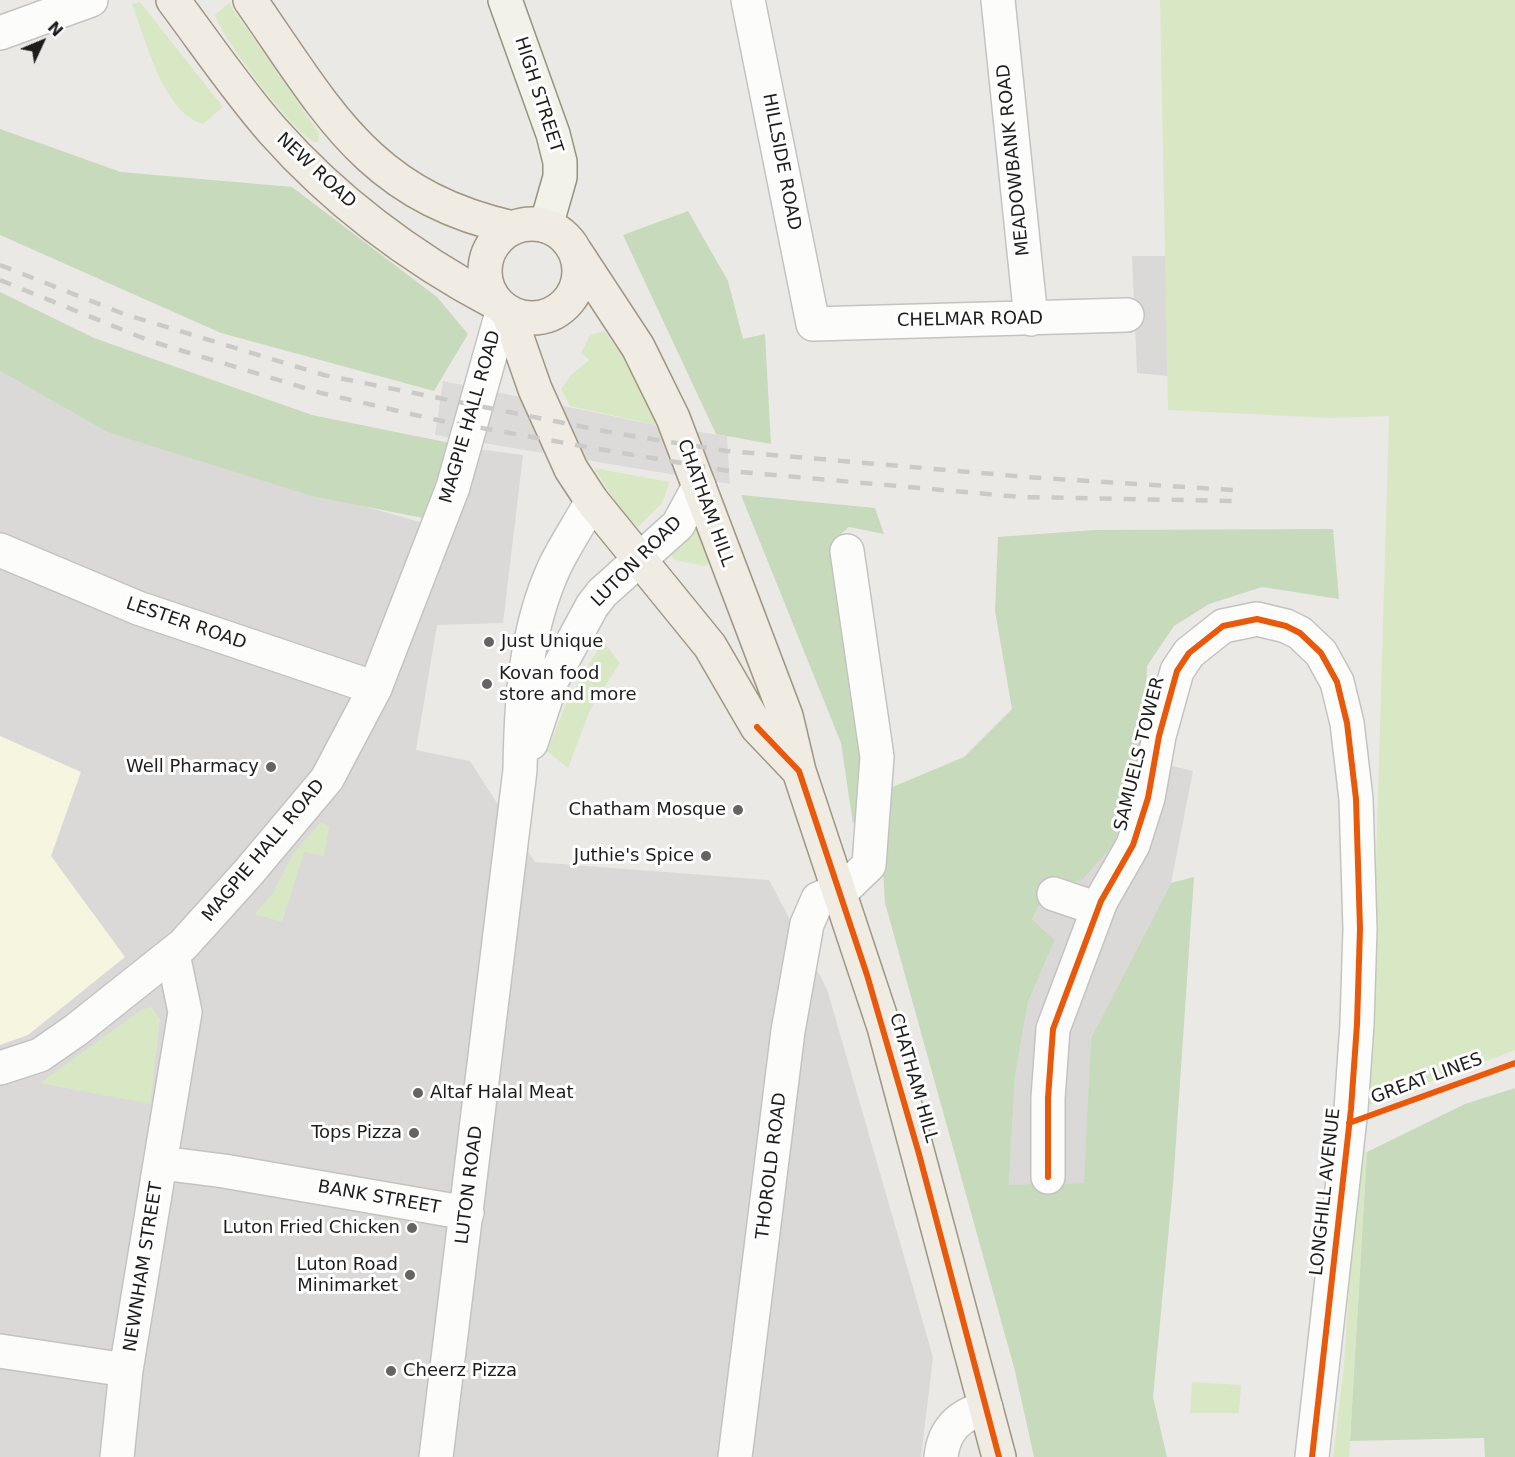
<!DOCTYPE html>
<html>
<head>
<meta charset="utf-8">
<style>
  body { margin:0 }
  #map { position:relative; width:1515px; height:1457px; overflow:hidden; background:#ebe9e6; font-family:"DejaVu Sans",sans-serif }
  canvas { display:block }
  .north { position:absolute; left:12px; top:12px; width:60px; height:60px; -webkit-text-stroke:4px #fff; paint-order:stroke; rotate:46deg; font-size:16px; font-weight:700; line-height:24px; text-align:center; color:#1d1d1d }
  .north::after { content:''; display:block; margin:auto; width:21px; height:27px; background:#1d1d1d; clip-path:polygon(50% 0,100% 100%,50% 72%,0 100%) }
</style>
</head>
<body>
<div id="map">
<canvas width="1515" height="1457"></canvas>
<div class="north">N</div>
</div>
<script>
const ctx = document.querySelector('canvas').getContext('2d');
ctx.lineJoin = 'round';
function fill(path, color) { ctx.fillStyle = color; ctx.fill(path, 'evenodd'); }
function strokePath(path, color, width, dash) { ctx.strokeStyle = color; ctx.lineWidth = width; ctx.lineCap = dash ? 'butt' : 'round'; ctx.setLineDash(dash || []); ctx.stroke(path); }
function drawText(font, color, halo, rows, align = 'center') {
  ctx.font = font + ' "DejaVu Sans",sans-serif'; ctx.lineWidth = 6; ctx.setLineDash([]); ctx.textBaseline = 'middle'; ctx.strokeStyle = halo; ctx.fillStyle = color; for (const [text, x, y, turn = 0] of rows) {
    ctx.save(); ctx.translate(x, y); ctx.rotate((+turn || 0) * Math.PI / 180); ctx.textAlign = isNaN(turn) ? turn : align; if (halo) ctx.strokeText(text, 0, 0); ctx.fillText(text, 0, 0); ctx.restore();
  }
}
fill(new Path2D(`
  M 1132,256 L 1192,256 L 1197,379 L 1137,373 Z
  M 0,371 L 107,432 L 454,532 L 477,449 L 523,455 L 503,623 L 437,625 L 416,750 L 470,761 L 535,862 L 769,880 L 827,989 L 933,1357 L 921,1457 L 0,1457 Z
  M 1144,759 L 1193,771 L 1171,883 L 1091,1038 L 1085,1183 L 1009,1186 L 1015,1077 L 1028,1002 L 1055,940 L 1032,919 L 1052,881 Z`), '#dad9d7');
fill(new Path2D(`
  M 0,736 L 81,772 L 51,856 L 125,957 L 28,1035 L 0,1045 Z`), '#f6f5e0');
fill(new Path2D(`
  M 1160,0 L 1515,0 L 1515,1050 L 1369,1105 L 1389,416 L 1329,418 L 1168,410 Z
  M 140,2 L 223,107 L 203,124 C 163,112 146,41 132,4 Z
  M 229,3 L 319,133 L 318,142 C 302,146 220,35 215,15 Z
  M 604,331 L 622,355 L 665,427 L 570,406 L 561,389 L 571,375 L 589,360 L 581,353 L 590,335 Z
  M 594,468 L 670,482 L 662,503 L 638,527 L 621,511 Z
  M 696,526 L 710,562 L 706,566 L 675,560 L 670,554 Z
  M 603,641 L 620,663 L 590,710 L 568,768 L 547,751 L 568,699 Z
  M 321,822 L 329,827 L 324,856 L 304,852 L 282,922 L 255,914 L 273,893 L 293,854 Z
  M 151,1007 L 160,1019 L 150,1104 L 40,1083 L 141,1010 Z
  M 1358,1150 L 1367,1152 L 1349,1457 L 1333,1457 L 1344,1365 Z
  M 1192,1382 L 1241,1385 L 1239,1413 L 1190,1413 Z`), '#d9e8c4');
fill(new Path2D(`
  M 0,129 L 121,172 L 292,187 L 437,297 L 468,334 L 434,391 L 221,333 L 0,235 Z
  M 688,211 L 728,281 L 743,339 L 765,334 L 771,444 L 716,434 L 623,235 Z
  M 0,292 L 94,338 L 312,415 L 455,444 L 428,519 L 312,496 L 107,432 L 0,371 Z
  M 741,495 L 875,508 L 884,534 L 849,527 L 835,539 L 866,794 L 853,824 L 841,743 Z
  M 1333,529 L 1339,599 L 1262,587 L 1209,604 L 1174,626 L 1147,666 L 1143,761 L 1113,845 L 1081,881 L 1052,881 L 1032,919 L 1055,940 L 1028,1002 L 1015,1077 L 1009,1185 L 1084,1183 L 1091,1038 L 1171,883 L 1194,877 L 1173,1185 L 1153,1397 L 1167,1457 L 1034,1457 L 1015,1371 L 885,903 L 882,855 L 883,791 L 964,757 L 1012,709 L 995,611 L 998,537 L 1094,530 Z
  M 1515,1088 L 1515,1457 L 1485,1457 L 1484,1438 L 1350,1441 L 1367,1152 L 1465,1104 Z`), '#c7dabb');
fill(new Path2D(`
  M 443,381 L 665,427 L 727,436 L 730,484 L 435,435 Z`), '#dcdbda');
const minor = new Path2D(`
  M 748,0 L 813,324 L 1127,315
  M 998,0 L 1031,319
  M 0,33 L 91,0
  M 0,550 L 138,608 L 375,688
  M 839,894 L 869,865 L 877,757 L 847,551
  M 1054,894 L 1098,909
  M 161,1163 L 224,1171 L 467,1213
  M 1048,1177 L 1048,1098 L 1053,1029 L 1101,901 L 1133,845 L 1148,798 L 1159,736 L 1177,671 L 1189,653 L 1223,626 L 1257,619 L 1286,626 L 1300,633 L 1321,653 L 1337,682 L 1347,723 L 1356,799 L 1360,929 L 1357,1024 L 1351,1109 L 1312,1457
  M 0,1351 L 126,1370
  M 117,1457 L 126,1370 L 185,1012 L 173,954
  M 735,1457 L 788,1031 L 807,924 L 818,899 L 838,890
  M 941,1457 C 944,1429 959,1415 986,1408`);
const tertiary = new Path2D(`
  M 531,743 L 552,680 L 592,606 L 602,593 L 678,525 L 699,486
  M 0,1068 L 40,1055 L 76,1030 L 183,945 L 248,873 L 327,779 L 375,688 L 453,487 L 503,309
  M 436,1457 L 520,770 C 521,701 525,632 554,568 C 565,545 580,523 592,501`);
const secondary = new Path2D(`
  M 505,0 L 553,134 L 560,162 L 560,177 L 546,226`);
const primary = new Path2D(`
  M 173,0 C 206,44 237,90 273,131 C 335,201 413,259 496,303
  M 250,0 C 328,112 369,196 513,228
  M485 271a47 47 0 1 1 94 0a47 47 0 1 1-94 0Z
  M 575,251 L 638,347 L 673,418 L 786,716 L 799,771 L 884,1027 L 999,1457
  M 508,312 L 535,389 L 571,469 L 592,501 L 710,646 L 757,727 L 798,770`);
strokePath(minor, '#c4c3c2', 36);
strokePath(tertiary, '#c4c3c2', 36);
strokePath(secondary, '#94947e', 36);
strokePath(primary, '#a19682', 36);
strokePath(minor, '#fcfcfb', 33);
strokePath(tertiary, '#fcfcfb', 33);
strokePath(secondary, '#f3f2ea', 33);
strokePath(primary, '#f0ebe3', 33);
strokePath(new Path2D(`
  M 0,265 L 124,314 L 324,375 L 614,433 L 727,451 L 1027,477 L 1233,490
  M 0,280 L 150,341 L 321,393 L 437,420 L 610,451 L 729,471 L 1021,497 L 1232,501`), '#cacac9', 4.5, [12, 12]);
strokePath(new Path2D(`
  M 757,727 L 799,771 L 867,975 L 919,1154 L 999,1457
  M 1349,1123 L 1515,1063
  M 1048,1177 L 1048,1098 L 1053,1029 L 1101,901 L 1133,845 L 1148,798 L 1159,736 L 1177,671 L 1189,653 L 1223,626 L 1257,619 L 1286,626 L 1300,633 L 1321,653 L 1337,682 L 1347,723 L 1356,799 L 1360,929 L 1357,1024 L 1351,1109 L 1312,1457`), '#e8590c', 6);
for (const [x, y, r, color] of [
  [489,642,6,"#656463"],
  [487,684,6,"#656463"],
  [271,767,6,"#656463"],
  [738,810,6,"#656463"],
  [706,856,6,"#656463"],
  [418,1093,6,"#656463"],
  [414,1133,6,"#656463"],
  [412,1228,6,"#656463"],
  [410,1275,6,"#656463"],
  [391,1371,6,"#656463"]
]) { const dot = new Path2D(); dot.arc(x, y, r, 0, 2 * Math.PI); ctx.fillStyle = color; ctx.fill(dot); strokePath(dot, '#fff', 2); }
drawText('18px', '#1d1d1d', '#fff', [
  ["HIGH STREET",538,95,72],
  ["MEADOWBANK ROAD",1014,160,-96],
  ["HILLSIDE ROAD",781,162,79],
  ["NEW ROAD",316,171,43],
  ["CHELMAR ROAD",970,320,-1],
  ["MAGPIE HALL ROAD",471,417,-74],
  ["CHATHAM HILL",705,503,70],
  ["LUTON ROAD",637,562,-45],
  ["LESTER ROAD",186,624,19],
  ["SAMUELS TOWER",1140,754,-76],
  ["MAGPIE HALL ROAD",264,851,-50],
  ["CHATHAM HILL",913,1078,74],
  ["GREAT LINES",1427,1079,-20],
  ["THOROLD ROAD",772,1166,-83],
  ["LUTON ROAD",470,1185,-83],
  ["LONGHILL AVENUE",1326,1192,-84],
  ["BANK STREET",379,1198,10],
  ["NEWNHAM STREET",144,1267,-81]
]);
drawText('18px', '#1d1d1d', '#fff', [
  ["Just Unique",501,642,"left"],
  ["Kovan food",499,674,"left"],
  ["store and more",499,695,"left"],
  ["Well Pharmacy",259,767],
  ["Chatham Mosque",726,810],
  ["Juthie's Spice",694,856],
  ["Altaf Halal Meat",430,1093,"left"],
  ["Tops Pizza",402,1133],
  ["Luton Fried Chicken",400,1228],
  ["Luton Road",398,1265],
  ["Minimarket",398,1286],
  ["Cheerz Pizza",403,1371,"left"]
], 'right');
</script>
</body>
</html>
